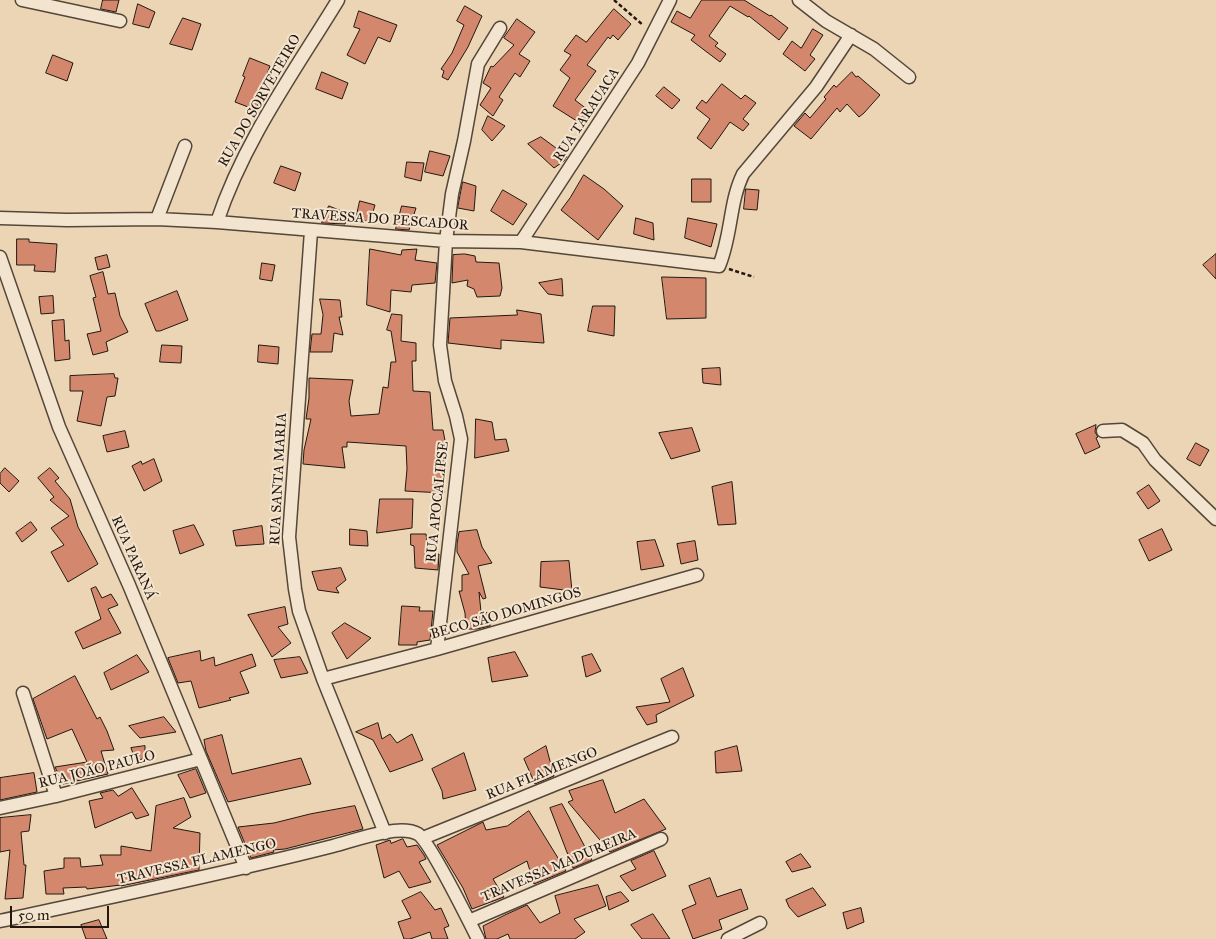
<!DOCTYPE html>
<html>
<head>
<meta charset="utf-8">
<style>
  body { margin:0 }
  #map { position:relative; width:1216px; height:939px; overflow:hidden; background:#ecd5b5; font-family:"IM FELL Great Primer",serif }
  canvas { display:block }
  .scale { position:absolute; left:10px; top:906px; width:99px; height:22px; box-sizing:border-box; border:2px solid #221810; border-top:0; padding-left:6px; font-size:15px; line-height:18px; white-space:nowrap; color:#221810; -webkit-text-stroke:4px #f3e4cf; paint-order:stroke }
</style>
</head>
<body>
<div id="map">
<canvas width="1216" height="939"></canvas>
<div class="scale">50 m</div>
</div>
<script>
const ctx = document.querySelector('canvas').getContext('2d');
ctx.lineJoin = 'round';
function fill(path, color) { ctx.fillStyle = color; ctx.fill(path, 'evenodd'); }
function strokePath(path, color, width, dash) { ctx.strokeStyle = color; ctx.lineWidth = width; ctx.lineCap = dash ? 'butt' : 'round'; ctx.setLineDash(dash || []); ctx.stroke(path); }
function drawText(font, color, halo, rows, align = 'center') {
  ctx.font = font + ' "IM FELL Great Primer",serif'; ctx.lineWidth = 4; ctx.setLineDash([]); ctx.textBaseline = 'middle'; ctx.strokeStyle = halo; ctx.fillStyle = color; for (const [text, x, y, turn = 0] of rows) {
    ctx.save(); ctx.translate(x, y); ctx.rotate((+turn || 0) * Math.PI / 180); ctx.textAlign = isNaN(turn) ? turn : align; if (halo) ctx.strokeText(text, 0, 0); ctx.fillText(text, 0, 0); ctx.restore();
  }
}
const building = new Path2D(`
  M 103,0 L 119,0 L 116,12 L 101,9 Z
  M 702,0 L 744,0 L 770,16 L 771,15 L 788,28 L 779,40 L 749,16 L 748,17 L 730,6 L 709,36 L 718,43 L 715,46 L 726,54 L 720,62 L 691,40 L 695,35 L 671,22 L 677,11 L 690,18 Z
  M 138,4 L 155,12 L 149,28 L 133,24 Z
  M 465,6 L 482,16 L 468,47 L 448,80 L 442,77 L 444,71 L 441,69 L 452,53 L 464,25 L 457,21 Z
  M 614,9 L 631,24 L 618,40 L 613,35 L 610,39 L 608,37 L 587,65 L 596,71 L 575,100 L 592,113 L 580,123 L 553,106 L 570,78 L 560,70 L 571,55 L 564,51 L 576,35 L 586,42 Z
  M 359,11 L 397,25 L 390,42 L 378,37 L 365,64 L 347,55 L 360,29 L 354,27 Z
  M 183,18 L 201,24 L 192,50 L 170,44 Z
  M 517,19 L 535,32 L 519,54 L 530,61 L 520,77 L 515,73 L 499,97 L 503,100 L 493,116 L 480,105 L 491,88 L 483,83 L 491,66 L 493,67 L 514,45 L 504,38 Z
  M 813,29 L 823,35 L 810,55 L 815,59 L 805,71 L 783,54 L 792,41 L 801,48 Z
  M 53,55 L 73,63 L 67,81 L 46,73 Z
  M 250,58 L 270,66 L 261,91 L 263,92 L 256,110 L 235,102 L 245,77 L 243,76 Z
  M 322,72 L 348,83 L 342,99 L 316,89 Z
  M 852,72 L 856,77 L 858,76 L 880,95 L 864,113 L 859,117 L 847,104 L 840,112 L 837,108 L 811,139 L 794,126 L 805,113 L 810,118 L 826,99 L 824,97 L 834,85 L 836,87 Z
  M 722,84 L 741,99 L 745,95 L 756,103 L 743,119 L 749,124 L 743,131 L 730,122 L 711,149 L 697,138 L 710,119 L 696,108 L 702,100 L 706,103 Z
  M 664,87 L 680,100 L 672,109 L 656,96 Z
  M 488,116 L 505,126 L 492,141 L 482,130 Z
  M 541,137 L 567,156 L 564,161 L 554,168 L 528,144 Z
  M 430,151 L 450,156 L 443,176 L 425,172 Z
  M 407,162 L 424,163 L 421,181 L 405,177 Z
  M 281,166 L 301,173 L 295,191 L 274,183 Z
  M 584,175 L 604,189 L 623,206 L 598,240 L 561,210 L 570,198 Z
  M 692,179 L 711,179 L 711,202 L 692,202 Z
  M 463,182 L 476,186 L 474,211 L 458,208 Z
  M 746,189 L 759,190 L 757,210 L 744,209 Z
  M 503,190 L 527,204 L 513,225 L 491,211 Z
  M 360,201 L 375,205 L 370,222 L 356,219 Z
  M 329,206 L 349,214 L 345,224 L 322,223 Z
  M 402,206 L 416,208 L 409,230 L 396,229 Z
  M 636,218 L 653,223 L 654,240 L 634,234 Z
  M 688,218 L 717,224 L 711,247 L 685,238 Z
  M 17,239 L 29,239 L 29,242 L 57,244 L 55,272 L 34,271 L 35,265 L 17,265 Z
  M 370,249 L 401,255 L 402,250 L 417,249 L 415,260 L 437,263 L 435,283 L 412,285 L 411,292 L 391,290 L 390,312 L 367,305 Z
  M 465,254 L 475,256 L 476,262 L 499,263 L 502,288 L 500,296 L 477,297 L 474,289 L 467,286 L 468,280 L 452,283 L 453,255 Z
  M 1216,254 L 1216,279 L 1203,265 Z
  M 107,255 L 110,267 L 98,270 L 95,258 Z
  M 262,263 L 275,265 L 272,281 L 260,279 Z
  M 103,272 L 108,294 L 115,293 L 120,316 L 128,332 L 106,342 L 108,351 L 93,355 L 87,334 L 101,331 L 93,298 L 96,297 L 90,276 Z
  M 662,277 L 706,278 L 706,318 L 667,319 Z
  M 562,279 L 563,296 L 548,294 L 539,283 Z
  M 177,291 L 188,320 L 160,331 L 156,331 L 145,304 Z
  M 53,296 L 54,313 L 41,314 L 39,297 Z
  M 320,299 L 340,300 L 342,317 L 339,317 L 343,335 L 334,333 L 332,352 L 310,352 L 312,334 L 321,334 L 323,315 Z
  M 593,306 L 615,306 L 614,336 L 588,331 Z
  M 517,310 L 541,314 L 544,343 L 501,340 L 501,349 L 448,343 L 450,318 L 517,315 Z
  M 392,314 L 402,315 L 401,341 L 416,343 L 416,361 L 412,361 L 413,391 L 430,392 L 433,430 L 443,430 L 447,451 L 443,451 L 445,473 L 444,473 L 444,493 L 405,491 L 407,469 L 406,446 L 347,442 L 347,447 L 342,447 L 345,468 L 303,464 L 304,450 L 311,419 L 306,419 L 309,398 L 309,378 L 353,380 L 349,401 L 351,416 L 379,414 L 383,387 L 388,388 L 391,362 L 396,362 L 391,331 L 387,330 Z
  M 64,320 L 65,341 L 69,340 L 70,359 L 55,361 L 52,321 Z
  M 162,345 L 182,346 L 181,363 L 160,362 Z
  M 259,345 L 279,347 L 278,364 L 258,362 Z
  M 720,368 L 721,385 L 703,383 L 702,369 Z
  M 114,374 L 115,378 L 118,378 L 115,396 L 107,397 L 101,426 L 77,421 L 83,391 L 70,391 L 70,376 Z
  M 476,419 L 492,422 L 495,440 L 506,439 L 509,451 L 475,458 Z
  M 1096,425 L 1095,432 L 1098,437 L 1096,438 L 1100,447 L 1085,454 L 1076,434 Z
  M 692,428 L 700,451 L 671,459 L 659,433 Z
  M 125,431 L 129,447 L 107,452 L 103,436 Z
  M 1196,443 L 1209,450 L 1200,466 L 1187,459 Z
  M 154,459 L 162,481 L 144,491 L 132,466 L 141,461 L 142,464 Z
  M 5,468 L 19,481 L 9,492 L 0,483 L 0,474 Z
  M 50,468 L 59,478 L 55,481 L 70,499 L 78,527 L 98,564 L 68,582 L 51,552 L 64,545 L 51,528 L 69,516 L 50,500 L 54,497 L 38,478 Z
  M 732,482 L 736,524 L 718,525 L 712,487 Z
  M 1149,485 L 1160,501 L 1148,509 L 1137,493 Z
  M 380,499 L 413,499 L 412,528 L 377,533 Z
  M 31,522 L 37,530 L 22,542 L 16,533 Z
  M 194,525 L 204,545 L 180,554 L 173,531 Z
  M 262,526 L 264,544 L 236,546 L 233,531 Z
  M 350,529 L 367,531 L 368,546 L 350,545 Z
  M 1162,529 L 1172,550 L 1149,561 L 1139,540 Z
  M 477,530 L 482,547 L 492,563 L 478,566 L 486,598 L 483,599 L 479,592 L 481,612 L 490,613 L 490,626 L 477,629 L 466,629 L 465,613 L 459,591 L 462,591 L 462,575 L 469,574 L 457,552 L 457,544 L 459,532 Z
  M 411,534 L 426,534 L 429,555 L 439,554 L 438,570 L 415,568 L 414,546 L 411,545 Z
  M 655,540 L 664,566 L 641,570 L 637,542 Z
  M 695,541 L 698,560 L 681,564 L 677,544 Z
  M 569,561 L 572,591 L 540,587 L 541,562 Z
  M 341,568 L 346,580 L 336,588 L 339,593 L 318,590 L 312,572 Z
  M 96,587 L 102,598 L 111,594 L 118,605 L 108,609 L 121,633 L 83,649 L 75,632 L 101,619 L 91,589 Z
  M 402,606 L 420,607 L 419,611 L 433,611 L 430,640 L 417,642 L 417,645 L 399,645 Z
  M 285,607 L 288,624 L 278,627 L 291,643 L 272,657 L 248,615 Z
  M 345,623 L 371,638 L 347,659 L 332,633 Z
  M 200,651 L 201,661 L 214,657 L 215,666 L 252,654 L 256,666 L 240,672 L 249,693 L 229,698 L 231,700 L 199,708 L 191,681 L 178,683 L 168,658 Z
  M 515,652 L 528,676 L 492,682 L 488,658 Z
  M 592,654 L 601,671 L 586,677 L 582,657 Z
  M 137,655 L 149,672 L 111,690 L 104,673 Z
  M 300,657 L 308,673 L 281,678 L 274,660 Z
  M 683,668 L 694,696 L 656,715 L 657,722 L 647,725 L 636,707 L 670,702 L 661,679 Z
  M 75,676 L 97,719 L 100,717 L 107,731 L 114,750 L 101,751 L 108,774 L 63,784 L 55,767 L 87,762 L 72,729 L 47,739 L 33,699 Z
  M 164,717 L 176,732 L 140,738 L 129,726 Z
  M 378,723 L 382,739 L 390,734 L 397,743 L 412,734 L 423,760 L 390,772 L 373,740 L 356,732 Z
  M 222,735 L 232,774 L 301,758 L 311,784 L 228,802 L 206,751 L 204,740 Z
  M 145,746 L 145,758 L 136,761 L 131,748 Z
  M 546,746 L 554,776 L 535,784 L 524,759 Z
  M 737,746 L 742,771 L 716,773 L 715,752 Z
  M 464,753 L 476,790 L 443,799 L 442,791 L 432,769 Z
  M 196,769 L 206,793 L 190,798 L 178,775 Z
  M 34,773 L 37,792 L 0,800 L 0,778 Z
  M 603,780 L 615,813 L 644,799 L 666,829 L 610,852 L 568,802 L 573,800 L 569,791 Z
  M 132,788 L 149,815 L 136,819 L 132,812 L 95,828 L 89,801 L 103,798 L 100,793 L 113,790 L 118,796 Z
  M 184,798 L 191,817 L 173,828 L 200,833 L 199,870 L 121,886 L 121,885 L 87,889 L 86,887 L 63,888 L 64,894 L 46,894 L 44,871 L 64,868 L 64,858 L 80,858 L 81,867 L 103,865 L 100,855 L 121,855 L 121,846 L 151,851 L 156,806 Z
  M 562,804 L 592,860 L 573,868 L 550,808 Z
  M 355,806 L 363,829 L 285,849 L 273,850 L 274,852 L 251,858 L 238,827 L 274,823 L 310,814 Z
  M 529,811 L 566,871 L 534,884 L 527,861 L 493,879 L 504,897 L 472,909 L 463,888 L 437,845 L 483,822 L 486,830 L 507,826 Z
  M 31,815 L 29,831 L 21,832 L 24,865 L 26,865 L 23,898 L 5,899 L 10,850 L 0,852 L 0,818 Z
  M 403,839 L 407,847 L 417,845 L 424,855 L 426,859 L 419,862 L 431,882 L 409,888 L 399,871 L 384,878 L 376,845 L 390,840 L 391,843 Z
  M 654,851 L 666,876 L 632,891 L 620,876 L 636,869 L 631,861 Z
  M 801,854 L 811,867 L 792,872 L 786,862 Z
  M 710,878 L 717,897 L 741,889 L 748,909 L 719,920 L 722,929 L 693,939 L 682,910 L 696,904 L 689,886 Z
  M 598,885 L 606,906 L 574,919 L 585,932 L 575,939 L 510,939 L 508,934 L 497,939 L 486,939 L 483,926 L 507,914 L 527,905 L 540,923 L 560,913 L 555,896 Z
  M 813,888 L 826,905 L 798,917 L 789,907 L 786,900 Z
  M 421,892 L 435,910 L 441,908 L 449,926 L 444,928 L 448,939 L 432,939 L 430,932 L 410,939 L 404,939 L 398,922 L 411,918 L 402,901 Z
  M 621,892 L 629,901 L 609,910 L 606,897 Z
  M 861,908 L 864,922 L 847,929 L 843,913 Z
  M 653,914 L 670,939 L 642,939 L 631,925 Z
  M 99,920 L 107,939 L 86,939 L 81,925 Z`);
fill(building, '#d3886d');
strokePath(building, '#221810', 1);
const minor = new Path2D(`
  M 22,0 L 120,21
  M 799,0 L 826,21 L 874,49 L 909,77
  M 0,218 L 67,220 L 157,219 L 217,222 L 446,241 L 521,242 L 719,266 C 732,235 729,203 743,174 L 816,87 L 851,35
  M 157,219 L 185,146
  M 217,222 C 244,141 294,72 338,0
  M 311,231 L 289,537 L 295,589 L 299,611 L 323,679 L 385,833
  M 521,242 L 638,63 L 670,0
  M 0,257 L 59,427 L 129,585 L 246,868
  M 1103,431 L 1122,430 L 1143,443 L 1155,460 L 1216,519
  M 437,649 L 461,439 L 456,416 L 445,381 L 440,345 L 446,241 L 452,194 L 464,141 L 478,64 L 500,28
  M 323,679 L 437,649 L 697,575
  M 23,693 L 56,796
  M 0,808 L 56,796 L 201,759
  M 423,838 L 672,737
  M 0,921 C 111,897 223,874 333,846 C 353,841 399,823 418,834 C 429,841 470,923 478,939
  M 469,921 L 661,839
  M 728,939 L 760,923`);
strokePath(minor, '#544739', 15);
strokePath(new Path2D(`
  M 614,0 L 643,25
  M 729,269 L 754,277`), '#221810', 2.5, [4, 2.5]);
strokePath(minor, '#f3e4cf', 12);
drawText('14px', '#221810', '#f3e4cf', [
  ["RUA DO SORVETEIRO",260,101,-60],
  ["RUA TARAUACA",587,115,-57],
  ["TRAVESSA DO PESCADOR",380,220,4],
  ["RUA SANTA MARIA",279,479,-87],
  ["RUA APOCALIPSE",438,502,-84],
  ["RUA PARANÁ",133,558,66],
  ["BECO SÃO DOMINGOS",506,614,-16],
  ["RUA JOÃO PAULO",97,770,-14],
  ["RUA FLAMENGO",542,774,-22],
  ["TRAVESSA FLAMENGO",197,862,-13],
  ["TRAVESSA MADUREIRA",559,866,-23]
]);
</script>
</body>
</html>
